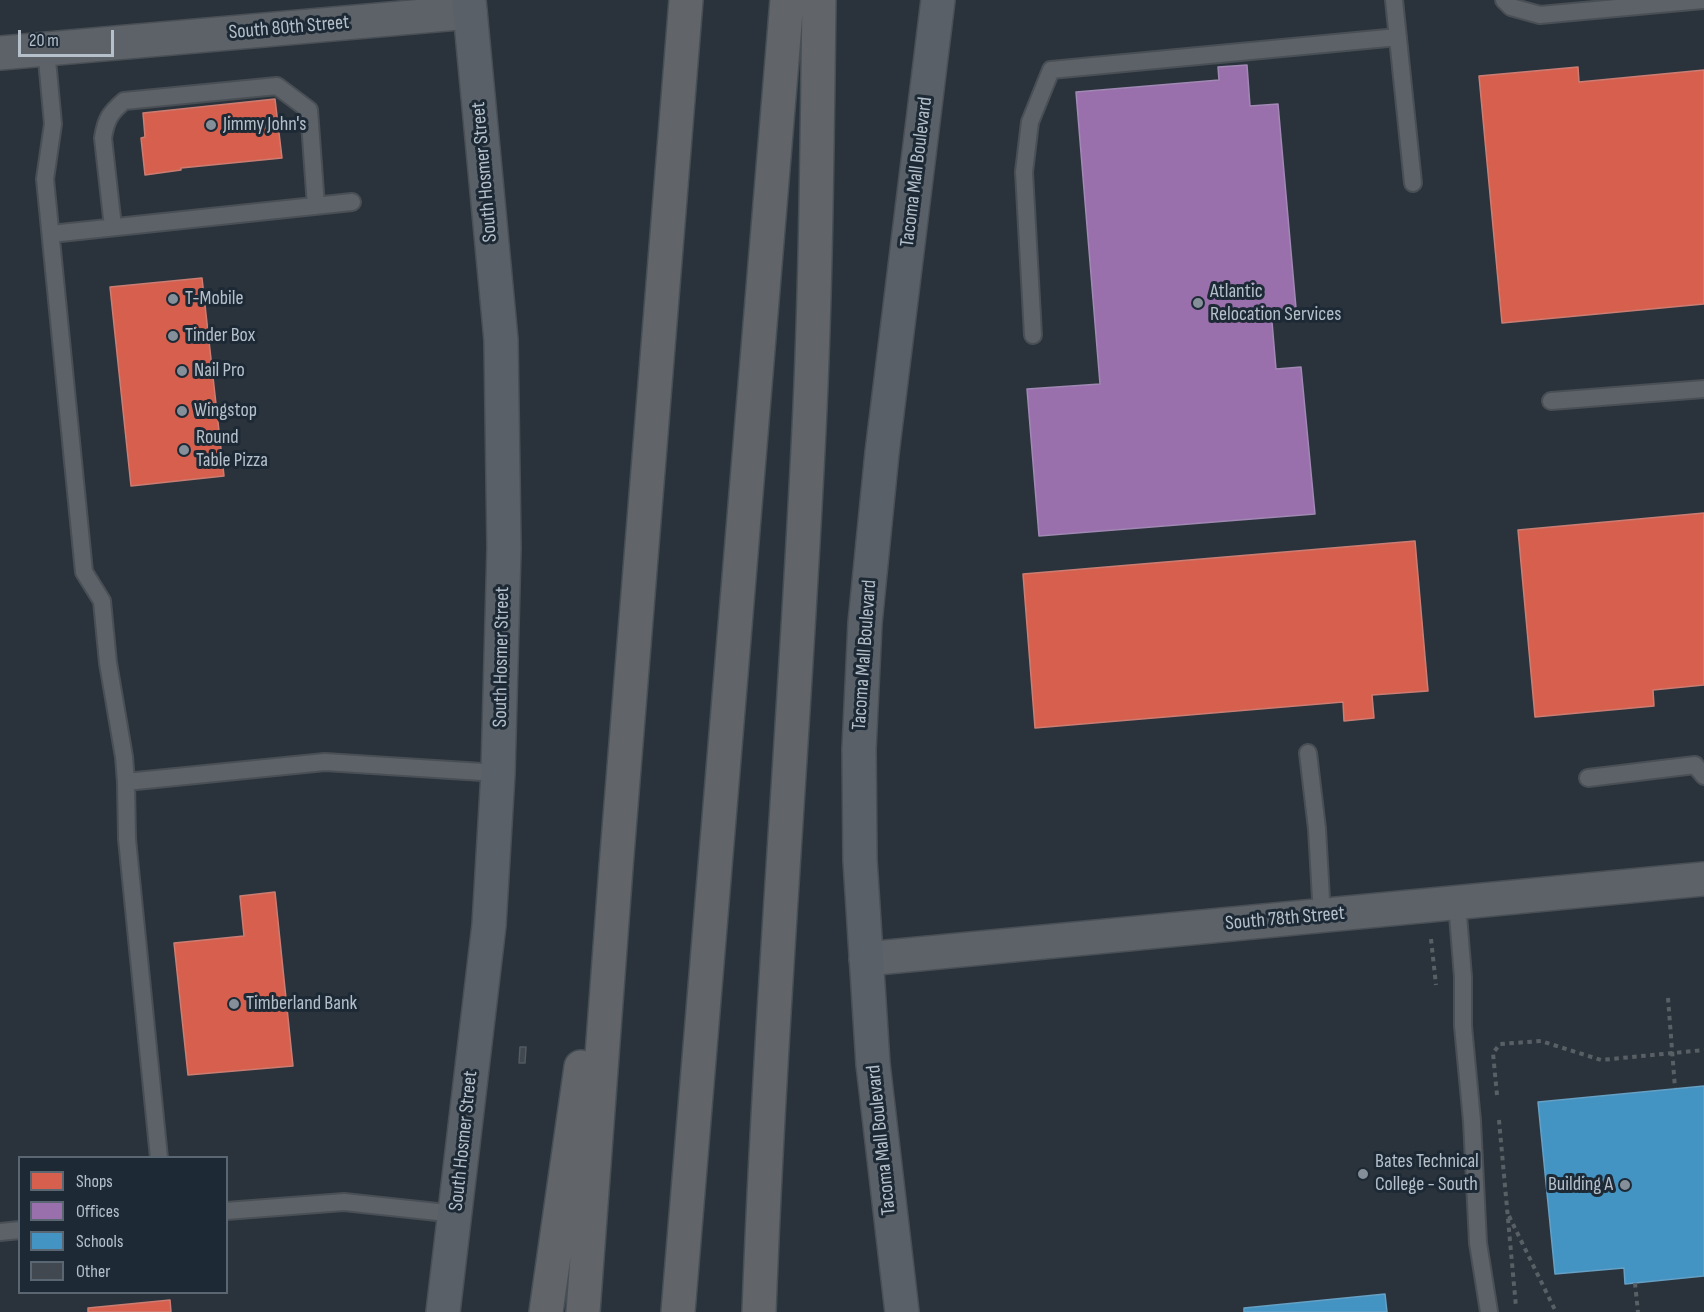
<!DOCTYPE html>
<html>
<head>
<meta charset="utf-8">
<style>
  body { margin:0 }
  #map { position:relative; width:1704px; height:1312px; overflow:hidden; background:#2a333b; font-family:"Sofia Sans Condensed",sans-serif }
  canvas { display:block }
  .legend { position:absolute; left:18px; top:1156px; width:210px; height:138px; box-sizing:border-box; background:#1d2a36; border:2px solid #5a6672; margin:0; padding:8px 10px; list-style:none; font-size:18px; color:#b5c0cb }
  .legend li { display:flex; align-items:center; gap:12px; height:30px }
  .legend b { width:30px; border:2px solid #5a6672 }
  .scale { position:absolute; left:18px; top:30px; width:96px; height:27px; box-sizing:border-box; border:3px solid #b5c0cb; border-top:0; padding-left:8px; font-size:18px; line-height:21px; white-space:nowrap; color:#b5c0cb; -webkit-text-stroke:4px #1d2a36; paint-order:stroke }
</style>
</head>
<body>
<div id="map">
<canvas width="1704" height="1312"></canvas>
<ul class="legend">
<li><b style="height:16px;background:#d6604d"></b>Shops</li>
<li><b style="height:16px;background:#9970ab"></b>Offices</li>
<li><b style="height:16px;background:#4393c3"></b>Schools</li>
<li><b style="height:16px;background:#41484f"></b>Other</li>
</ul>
<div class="scale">20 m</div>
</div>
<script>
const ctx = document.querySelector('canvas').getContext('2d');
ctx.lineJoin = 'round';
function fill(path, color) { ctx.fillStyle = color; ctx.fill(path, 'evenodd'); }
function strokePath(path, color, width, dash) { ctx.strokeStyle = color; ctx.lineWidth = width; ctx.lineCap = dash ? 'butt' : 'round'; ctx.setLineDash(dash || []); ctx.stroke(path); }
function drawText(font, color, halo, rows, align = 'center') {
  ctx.font = font + ' "Sofia Sans Condensed",sans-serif'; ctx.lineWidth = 6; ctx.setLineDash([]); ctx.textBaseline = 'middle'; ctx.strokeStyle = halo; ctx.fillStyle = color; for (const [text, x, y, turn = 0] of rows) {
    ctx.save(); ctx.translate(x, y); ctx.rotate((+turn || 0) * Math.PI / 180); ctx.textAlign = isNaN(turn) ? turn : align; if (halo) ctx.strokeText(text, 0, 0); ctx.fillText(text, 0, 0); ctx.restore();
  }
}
const shops = new Path2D(`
  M 1578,67 L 1579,82 L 1704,70 L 1704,304 L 1502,323 L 1479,76 Z
  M 275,99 L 282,158 L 181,168 L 181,170 L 145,175 L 141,138 L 145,137 L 143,113 Z
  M 202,278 L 224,476 L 131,486 L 110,287 Z
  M 1704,513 L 1704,685 L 1653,690 L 1654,706 L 1535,717 L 1518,530 Z
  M 1415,541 L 1428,691 L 1372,695 L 1374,718 L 1344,721 L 1343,702 L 1035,728 L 1023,574 Z
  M 275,892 L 293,1066 L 188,1075 L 174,943 L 244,936 L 240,896 Z
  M 170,1300 L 171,1312 L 88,1312 L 88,1308 Z`);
fill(shops, '#d6604d');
strokePath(shops, '#cc7d73', 1.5);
const offices = new Path2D(`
  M 1247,65 L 1250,106 L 1278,104 L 1296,308 L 1271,310 L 1276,369 L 1301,367 L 1315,514 L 1039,536 L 1027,389 L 1100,384 L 1076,92 L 1219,80 L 1218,67 Z`);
fill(offices, '#9970ab');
strokePath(offices, '#a188b5', 1.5);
const schools = new Path2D(`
  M 1704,1086 L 1704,1276 L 1625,1284 L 1624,1268 L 1555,1274 L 1538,1102 Z
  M 1385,1294 L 1387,1312 L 1244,1312 L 1244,1308 Z`);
fill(schools, '#4393c3');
strokePath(schools, '#65a0c5', 1.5);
const building = new Path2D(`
  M 520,1047 L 526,1047 L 525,1063 L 519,1063 Z`);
fill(building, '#41484f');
strokePath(building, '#525a62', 1.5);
const lane = new Path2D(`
  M 1394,0 L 1413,183
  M 1504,0 L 1511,7 L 1540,15 L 1704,0
  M 46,49 L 53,124 L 45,179 L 84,572 L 102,601 L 108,663 L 124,757 L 126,782 L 127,839 L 159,1158
  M 113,227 L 103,138 C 106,119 110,113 124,101 L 277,86 L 309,110 L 316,206
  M 51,234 L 352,202
  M 1033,335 L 1024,172 L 1030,122 L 1051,70 L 1398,37
  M 1551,401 L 1704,389
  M 1308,753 L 1317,829 L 1322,916
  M 1588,778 L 1695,765 L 1704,776
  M 126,782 L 325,762 L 498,773
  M 1457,903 L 1463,977 L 1463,1026 L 1472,1121 L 1478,1243 L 1489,1312
  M 226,1211 L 344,1202 L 456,1214
  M 0,1232 L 20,1230`);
const street = new Path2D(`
  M 0,53 L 470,12
  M 866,959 L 1704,879`);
const secondary = new Path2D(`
  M 443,1312 L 489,925 L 498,773 L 504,548 L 501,340 L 469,0
  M 902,1312 L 873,1064 L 860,860 L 859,749 L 865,623 L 882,453 L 938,0`);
const highway = new Path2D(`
  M 546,1312 L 581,1067
  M 583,1312 L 616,867 L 686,0
  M 678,1312 L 787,0
  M 759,1312 C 770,1017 795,723 809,429 C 816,286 817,143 819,0`);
strokePath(lane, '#494f55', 20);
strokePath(street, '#494f55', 36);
strokePath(secondary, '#494f55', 36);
strokePath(highway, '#474f56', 36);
strokePath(new Path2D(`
  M 1431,939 L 1436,985
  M 1668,998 L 1675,1088
  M 1497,1095 L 1493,1053 L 1500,1044 L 1541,1041 L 1601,1060 L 1704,1050
  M 1499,1120 L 1516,1307
  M 1509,1216 L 1556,1312
  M 1635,1283 L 1638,1312`), '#596065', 4, [4.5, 4.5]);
strokePath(lane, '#5c6268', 16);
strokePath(street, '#5c6268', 33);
strokePath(secondary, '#5a6067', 33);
strokePath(highway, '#616468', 33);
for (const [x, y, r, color] of [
  [211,125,6,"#848f99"],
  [173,299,6,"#848f99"],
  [1198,303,6,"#848f99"],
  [173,336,6,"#848f99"],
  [182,371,6,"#848f99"],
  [182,411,6,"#848f99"],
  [184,450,6,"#848f99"],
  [234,1004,6,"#848f99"],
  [1363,1174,6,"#848f99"],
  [1625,1185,6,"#848f99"]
]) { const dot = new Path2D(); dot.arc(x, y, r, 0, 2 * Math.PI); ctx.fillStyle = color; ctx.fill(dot); strokePath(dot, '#1d2a36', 2); }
drawText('20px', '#b5c0cb', '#1d2a36', [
  ["South 80th Street",289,28,-5],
  ["South Hosmer Street",485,172,-95],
  ["Tacoma Mall Boulevard",917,172,-83],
  ["Tacoma Mall Boulevard",865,655,-86],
  ["South Hosmer Street",502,657,-89],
  ["South 78th Street",1285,919,-5],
  ["Tacoma Mall Boulevard",882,1140,-96],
  ["South Hosmer Street",464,1141,-84]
]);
drawText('20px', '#b5c0cb', '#1d2a36', [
  ["Jimmy John's",223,125],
  ["Atlantic",1210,292],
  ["Relocation Services",1210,315],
  ["T-Mobile",185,299],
  ["Tinder Box",185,336],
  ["Nail Pro",194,371],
  ["Wingstop",194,411],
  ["Round",196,438],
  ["Table Pizza",196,461],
  ["Timberland Bank",246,1004],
  ["Bates Technical",1375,1162],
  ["College - South",1375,1185],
  ["Building A",1613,1185,"right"]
], 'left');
</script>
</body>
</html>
